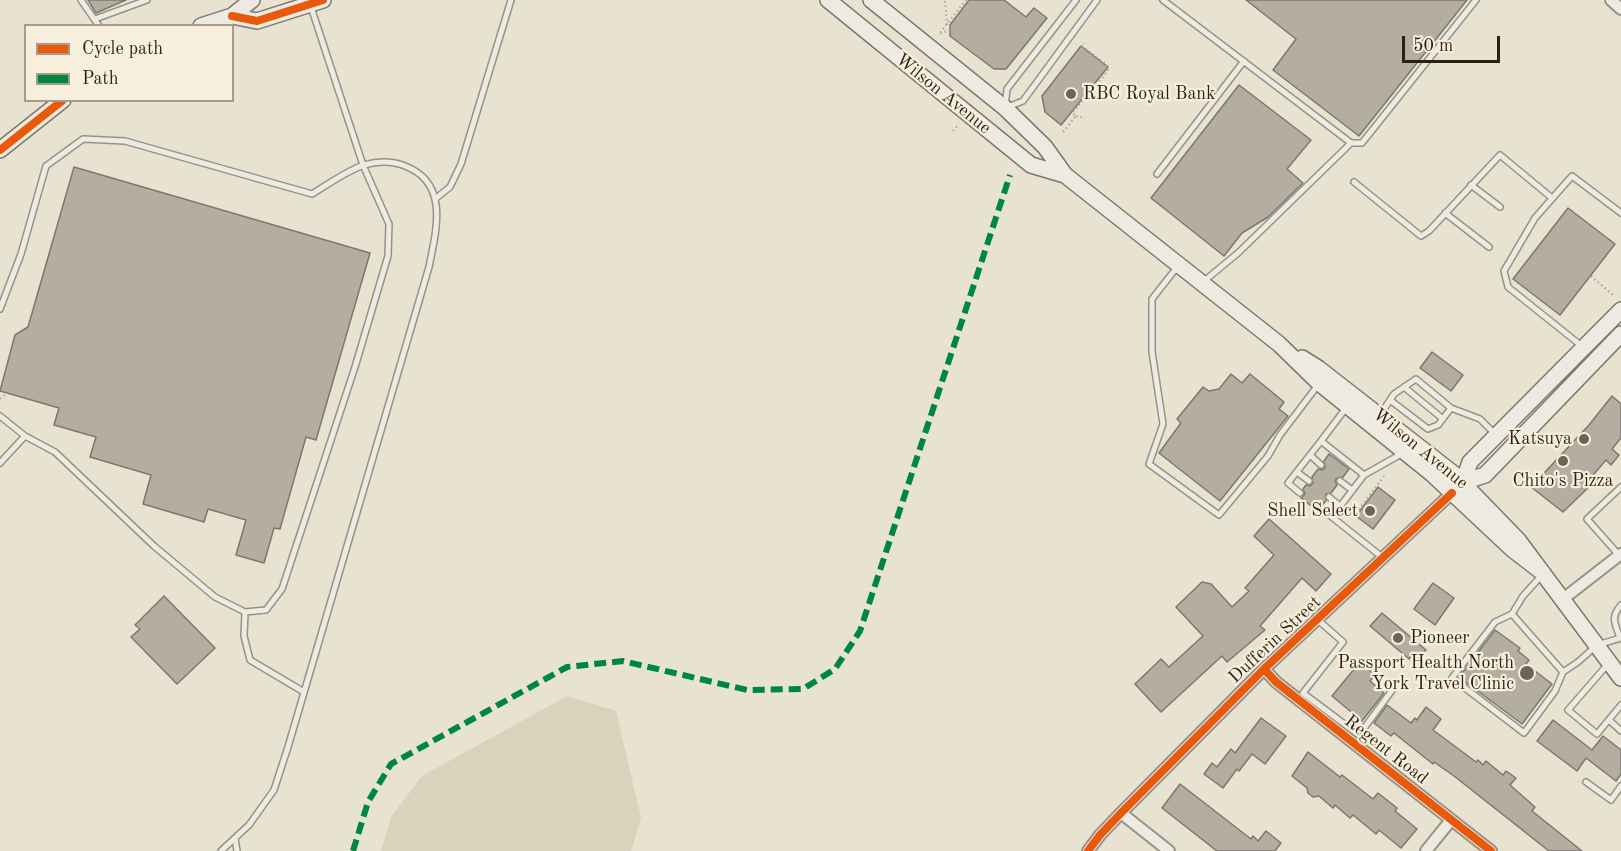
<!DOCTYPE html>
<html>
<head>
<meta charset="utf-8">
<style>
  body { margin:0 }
  #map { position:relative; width:1621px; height:851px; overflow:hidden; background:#e8e2d1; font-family:"Old Standard TT",serif }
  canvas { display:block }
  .legend { position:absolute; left:24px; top:24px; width:210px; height:78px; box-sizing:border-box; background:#f7efdb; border:2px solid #a79b8b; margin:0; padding:8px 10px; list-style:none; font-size:18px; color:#2e1e14 }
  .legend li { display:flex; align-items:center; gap:12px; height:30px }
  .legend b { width:30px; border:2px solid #a79b8b }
  .scale { position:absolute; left:1402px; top:36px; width:98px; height:27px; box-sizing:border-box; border:3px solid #2e1e14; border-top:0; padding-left:8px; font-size:18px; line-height:21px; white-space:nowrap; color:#2e1e14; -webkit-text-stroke:4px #f7efdb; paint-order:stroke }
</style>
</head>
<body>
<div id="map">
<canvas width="1621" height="851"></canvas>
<ul class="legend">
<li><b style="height:8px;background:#e8590c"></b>Cycle path</li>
<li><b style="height:8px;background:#00873e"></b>Path</li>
</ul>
<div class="scale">50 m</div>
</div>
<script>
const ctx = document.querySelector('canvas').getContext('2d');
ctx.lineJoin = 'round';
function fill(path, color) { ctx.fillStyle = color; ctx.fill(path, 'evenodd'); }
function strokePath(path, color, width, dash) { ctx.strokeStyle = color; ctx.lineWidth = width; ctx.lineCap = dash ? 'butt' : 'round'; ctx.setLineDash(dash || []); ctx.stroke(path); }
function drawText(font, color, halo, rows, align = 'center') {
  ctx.font = font + ' "Old Standard TT",serif'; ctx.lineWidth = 4.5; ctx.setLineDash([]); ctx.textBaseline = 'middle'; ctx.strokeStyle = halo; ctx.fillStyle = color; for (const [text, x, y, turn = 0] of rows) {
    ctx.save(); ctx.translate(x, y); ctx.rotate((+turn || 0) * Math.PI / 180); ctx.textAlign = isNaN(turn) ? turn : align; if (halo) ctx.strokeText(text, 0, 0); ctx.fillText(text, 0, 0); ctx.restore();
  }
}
fill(new Path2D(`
  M 567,696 L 616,711 L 641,818 L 631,851 L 381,851 L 391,817 L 422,776 Z`), '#dbd2bb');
const building = new Path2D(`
  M 88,0 L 126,0 L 96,13 Z
  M 969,0 L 1004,0 L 1026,17 L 1034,8 L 1047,18 L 1006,69 L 994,69 L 950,36 L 950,25 Z
  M 1246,0 L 1467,0 L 1359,136 L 1273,70 L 1296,39 Z
  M 1081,46 L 1108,67 L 1061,125 L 1045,112 L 1042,96 Z
  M 1239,85 L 1311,140 L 1287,169 L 1303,183 L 1268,217 L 1242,233 L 1224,256 L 1151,198 Z
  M 74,167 L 370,253 L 316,440 L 306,437 L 280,529 L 274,528 L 264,563 L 236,555 L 246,520 L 208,509 L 204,522 L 143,504 L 151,475 L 90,457 L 96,437 L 54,425 L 59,408 L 0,391 L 15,335 L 28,327 Z
  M 1568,208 L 1615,244 L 1560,315 L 1513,279 Z
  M 1432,352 L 1463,375 L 1451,391 L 1420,368 Z
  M 1231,374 L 1242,383 L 1250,374 L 1284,402 L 1279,409 L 1288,416 L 1220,501 L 1159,453 L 1181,423 L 1177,419 L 1203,387 L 1209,391 L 1219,389 Z
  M 1612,396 L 1621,404 L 1621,438 L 1612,449 L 1619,455 L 1611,465 L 1606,460 L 1588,481 L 1592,484 L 1563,512 L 1531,487 L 1589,425 Z
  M 1329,454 L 1349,469 L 1343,477 L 1337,478 L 1335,481 L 1337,485 L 1331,493 L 1326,494 L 1326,501 L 1323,504 L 1318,504 L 1315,509 L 1301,498 L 1305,494 L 1303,489 L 1306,485 L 1310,486 L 1313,483 L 1312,477 L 1318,469 L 1322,470 L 1325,468 L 1324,461 Z
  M 1378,487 L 1395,500 L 1373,529 L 1356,516 Z
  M 1269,519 L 1331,574 L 1316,591 L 1302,578 L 1260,626 L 1265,630 L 1227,662 L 1222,656 L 1161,712 L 1135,684 L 1161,659 L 1169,667 L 1203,636 L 1176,607 L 1202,582 L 1211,584 L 1232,607 L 1249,591 L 1245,588 L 1274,555 L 1254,536 Z
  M 1433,583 L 1454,598 L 1435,625 L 1414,609 Z
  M 164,596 L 215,648 L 177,684 L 131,637 L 140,629 L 135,625 Z
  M 1382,613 L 1426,650 L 1418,660 L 1412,655 L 1409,659 L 1370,626 Z
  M 1495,630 L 1520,648 L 1518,651 L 1529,660 L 1526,664 L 1552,684 L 1522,724 L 1459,677 Z
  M 1360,662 L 1375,675 L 1370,681 L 1384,693 L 1362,721 L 1332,696 Z
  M 1387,705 L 1411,723 L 1415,718 L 1417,720 L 1426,707 L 1441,719 L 1433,730 L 1476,762 L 1478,760 L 1483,765 L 1486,761 L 1503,775 L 1506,771 L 1516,778 L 1510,785 L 1535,807 L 1532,811 L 1582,851 L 1549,851 L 1454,776 L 1434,762 L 1433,764 L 1394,733 L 1391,736 L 1374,723 Z
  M 1261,718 L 1286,736 L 1265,764 L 1252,754 L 1239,771 L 1237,769 L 1223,788 L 1204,774 L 1212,763 L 1217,767 L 1231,749 L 1235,753 Z
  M 1553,720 L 1592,750 L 1603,736 L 1621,750 L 1621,774 L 1616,781 L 1586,758 L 1577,771 L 1537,741 Z
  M 1308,752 L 1340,777 L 1342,775 L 1373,799 L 1378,793 L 1397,808 L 1395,811 L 1417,829 L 1401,848 L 1379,830 L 1376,834 L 1353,815 L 1350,818 L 1335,805 L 1333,808 L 1319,796 L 1313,797 L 1308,793 L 1307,788 L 1292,776 Z
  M 1180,784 L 1251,839 L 1253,836 L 1258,841 L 1266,831 L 1281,843 L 1275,851 L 1217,851 L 1162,808 Z`);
fill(building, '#b4aea2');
strokePath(building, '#7d776d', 1.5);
const lane = new Path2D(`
  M 81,0 L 99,26
  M 1076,0 L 1007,89 L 1005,108 L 1023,101 L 1097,0
  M 1163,0 L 1351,143 L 1362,143 L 1476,0
  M 95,19 L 147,0
  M 1157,174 L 1244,61
  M 1354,182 L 1421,236 L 1429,231 L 1500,155 L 1552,198
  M 1471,185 L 1500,207
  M 435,199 L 450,187 L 461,164 L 511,0
  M 1445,213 L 1489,247
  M 1178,266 L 1152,299 L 1152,352 L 1163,424 L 1149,464 L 1219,515 L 1268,456 L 1280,435 L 1318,385
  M 1203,282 L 1238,253 L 1351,143
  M 0,309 L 21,254 L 46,166 L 83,139 L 125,141 L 312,194 C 327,185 348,170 364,165 C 378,161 392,161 405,166 C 450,183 436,231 429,267 L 288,747 L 274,790 L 249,825 L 221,851
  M 1583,347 L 1508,287 L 1504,271 L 1535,218 L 1572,176 L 1621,213
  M 1404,387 L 1443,419
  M 1390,400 L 1428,429 L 1438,425 L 1451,408
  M 1346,408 L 1321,441 L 1364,475 L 1403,453
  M 1380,415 L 1394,394 L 1416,379 L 1451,408 L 1480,419 L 1495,434
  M 0,416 L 25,436 L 55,452 L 154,546 L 215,597 L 245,612
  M 1310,455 L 1321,465
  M 0,463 L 25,436
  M 1297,472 L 1309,481
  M 1340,481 L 1352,490
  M 1300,493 L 1288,483 L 1321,441
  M 1329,497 L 1340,506
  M 1320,508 L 1332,517 L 1364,475
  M 1332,517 L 1382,557
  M 1618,554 L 1587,519 L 1621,487
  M 1542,575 L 1523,596 L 1512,614 L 1563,672 L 1578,662 L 1597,645 L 1621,638
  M 1512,614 L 1495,622 L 1452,678 L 1524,733 L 1555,691 L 1563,672
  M 1318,620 L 1343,642 L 1303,693 L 1359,735 L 1393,689
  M 1620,638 C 1615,623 1610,618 1621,605
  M 1608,664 L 1568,710 L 1597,734 L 1621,705
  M 304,692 L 250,660 L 244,636 L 245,612 L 266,610 L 282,589 L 355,367 L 388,256 L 389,224 L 363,165 L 310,4
  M 1609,720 L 1621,731
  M 1586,782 L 1611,800 L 1621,786
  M 235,838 L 237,851`);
const street = new Path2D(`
  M 1611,0 L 1621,9
  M 1563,599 L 1621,554
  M 1264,669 L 1276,682 L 1491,851
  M 1121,813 L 1169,851
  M 1088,851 L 1100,835 L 1121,813 L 1264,669 L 1452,493
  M 1426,851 L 1451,820`);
const secondary = new Path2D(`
  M 828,0 L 1031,165 L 1065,175
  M 871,0 L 1005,108 L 1045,147 L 1065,175 L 1279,344 L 1319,383 L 1432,474 L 1512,549 L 1543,573
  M 232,16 L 257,21 L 323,0
  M 201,26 L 232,16 L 252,0
  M 0,150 L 63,100
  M 1302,358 L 1318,368 L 1454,474 L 1518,540 L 1621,678
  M 1463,482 L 1470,462 L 1621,310
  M 1459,486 L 1463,482 L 1485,475 L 1621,334`);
strokePath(lane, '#979287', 8);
strokePath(street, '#979287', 14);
strokePath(secondary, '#7d776d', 18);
strokePath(new Path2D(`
  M 945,1 L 947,25
  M 950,30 L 939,34 L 966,0
  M 1076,116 L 1085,118
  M 953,131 L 959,124
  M 1063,132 L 1076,116 L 1072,113 L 1108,71 L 1107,65 L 1082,46 L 1084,43
  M 1591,276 L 1614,296
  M 0,399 L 7,393
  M 1356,513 L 1385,475`), '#a9a59d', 2, [1.5, 3]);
strokePath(lane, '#edeae1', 5);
strokePath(street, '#edeae1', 10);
strokePath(secondary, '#edeae1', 15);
strokePath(new Path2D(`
  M 353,851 L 368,802 L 391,764 L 567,667 L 623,661 L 747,690 L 803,689 L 835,669 L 860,631 L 1010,175`), '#00873e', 6, [12, 6]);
strokePath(new Path2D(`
  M 232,16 L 257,21 L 323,0
  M 0,150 L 63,100
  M 1264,669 L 1276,682 L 1491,851
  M 1088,851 L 1100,835 L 1121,813 L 1264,669 L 1452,493`), '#e8590c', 8);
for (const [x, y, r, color] of [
  [1071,94,6,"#6f6356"],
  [1584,439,6,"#6f6356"],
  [1563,461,6,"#6f6356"],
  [1370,511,6,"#6f6356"],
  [1398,638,6,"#6f6356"],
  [1527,673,8,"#6f6356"]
]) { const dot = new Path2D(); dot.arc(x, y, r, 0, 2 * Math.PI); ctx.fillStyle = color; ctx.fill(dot); strokePath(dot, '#f7efdb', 2); }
drawText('18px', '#2e1e14', '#f7efdb', [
  ["Wilson Avenue",943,94,39],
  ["Wilson Avenue",1420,449,39],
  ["Dufferin Street",1275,640,-43],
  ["Regent Road",1386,750,38]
]);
drawText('18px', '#2e1e14', '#f7efdb', [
  ["RBC Royal Bank",1083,94,"left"],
  ["Katsuya",1572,439],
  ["Chito's Pizza",1563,481,"center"],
  ["Shell Select",1358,511],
  ["Pioneer",1410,638,"left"],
  ["Passport Health North",1514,663],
  ["York Travel Clinic",1514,684]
], 'right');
</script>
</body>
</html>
